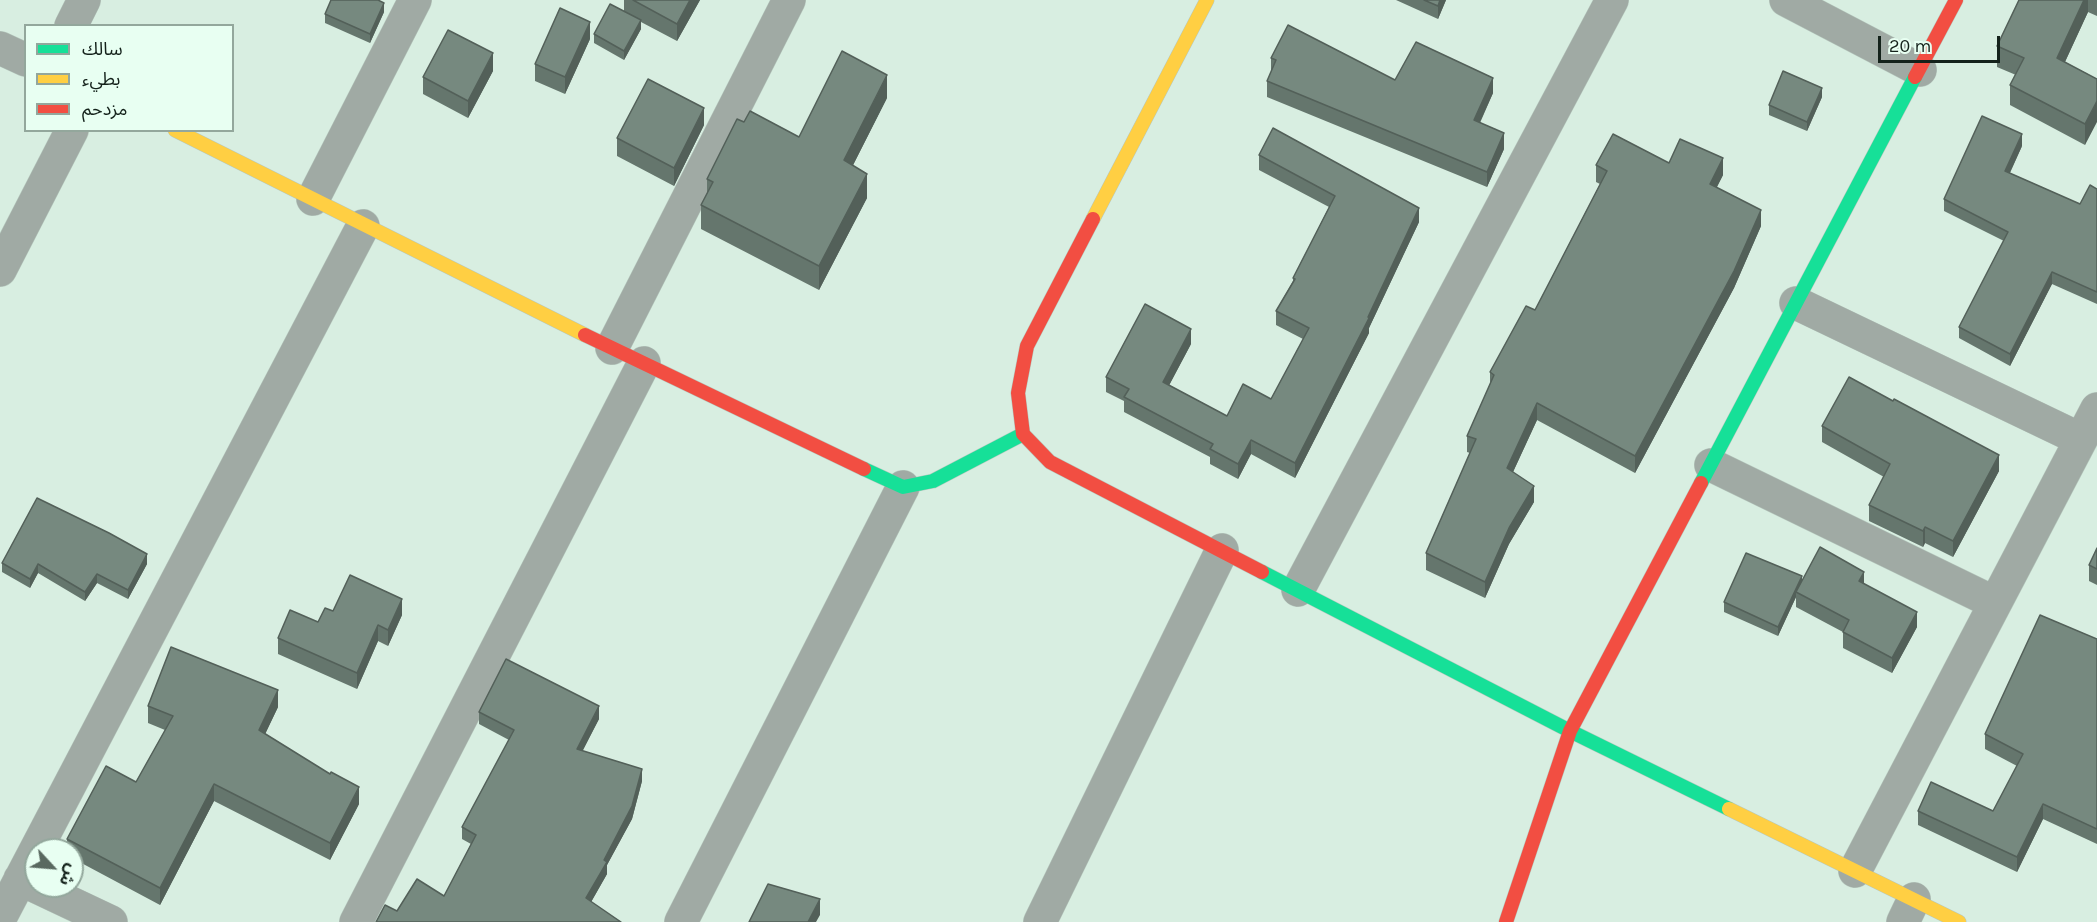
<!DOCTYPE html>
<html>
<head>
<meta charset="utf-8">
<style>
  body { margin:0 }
  #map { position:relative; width:2097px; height:922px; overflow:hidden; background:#d8eee1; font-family:Karla,"Noto Sans Arabic",sans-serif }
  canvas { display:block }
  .legend { position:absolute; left:24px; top:24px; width:210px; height:108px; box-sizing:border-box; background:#e8fff2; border:2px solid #93a79c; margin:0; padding:8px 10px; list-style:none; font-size:18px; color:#14221b }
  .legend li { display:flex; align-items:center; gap:12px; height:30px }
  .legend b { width:30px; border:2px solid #93a79c }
  .north { position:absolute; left:24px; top:838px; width:60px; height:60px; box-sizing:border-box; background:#e8fff2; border:2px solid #93a79c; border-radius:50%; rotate:116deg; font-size:16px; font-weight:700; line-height:24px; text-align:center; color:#14221b }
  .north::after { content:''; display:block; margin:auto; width:21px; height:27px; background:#596960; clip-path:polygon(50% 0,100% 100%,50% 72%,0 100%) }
  .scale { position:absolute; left:1878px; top:36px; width:122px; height:27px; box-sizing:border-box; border:3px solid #14221b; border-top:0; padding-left:8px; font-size:18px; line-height:21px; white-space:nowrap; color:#14221b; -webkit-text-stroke:4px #e8fff2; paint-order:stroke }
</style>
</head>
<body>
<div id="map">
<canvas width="2097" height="922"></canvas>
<ul class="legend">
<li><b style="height:8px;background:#16e098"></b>سالك</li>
<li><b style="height:8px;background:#ffcf43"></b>بطيء</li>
<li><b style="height:8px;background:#f24e42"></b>مزدحم</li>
</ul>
<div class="north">ش</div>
<div class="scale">20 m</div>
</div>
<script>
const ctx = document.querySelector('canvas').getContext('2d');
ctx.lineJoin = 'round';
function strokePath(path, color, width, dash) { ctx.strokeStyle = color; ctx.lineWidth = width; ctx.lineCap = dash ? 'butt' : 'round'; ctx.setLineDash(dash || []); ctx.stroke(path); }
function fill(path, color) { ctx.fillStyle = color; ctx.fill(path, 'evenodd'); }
const street = new Path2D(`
  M 1786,0 L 1920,70
  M 71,26 L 84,0
  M 0,48 L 26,60
  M 313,199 L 415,0
  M 0,270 L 72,130
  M 1796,303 L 2080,439
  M 612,348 L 789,0
  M 1711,465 L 1995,603
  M 1298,590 L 1612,0
  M 1855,871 L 2097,409
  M 20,879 L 111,922
  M 0,918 L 363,226
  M 356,922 L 644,363
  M 681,922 L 903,487
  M 1040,922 L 1222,550
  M 1903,922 L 1914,899`);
const fast = new Path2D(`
  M 864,469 L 903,487 L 933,481 L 1023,434
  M 1701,483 L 1915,77
  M 1262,572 L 1570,731 L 1729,809`);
const slow = new Path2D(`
  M 175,130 L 585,335
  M 1093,219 L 1207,0
  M 1729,809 L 1959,922`);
const jam = new Path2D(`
  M 1915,77 L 1956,0
  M 1093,219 L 1027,346 L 1018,393 L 1023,434 L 1050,462 L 1262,572
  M 585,335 L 864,469
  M 1506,922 L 1570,731 L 1701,483`);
strokePath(street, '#b6c8be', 34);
strokePath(fast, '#b6c8be', 15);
strokePath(slow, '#b6c8be', 15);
strokePath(jam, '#b6c8be', 15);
strokePath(street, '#a0aaa4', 33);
strokePath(fast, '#16e098', 14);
strokePath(slow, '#ffcf43', 14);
strokePath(jam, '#f24e42', 14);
fill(new Path2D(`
  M 624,0 L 700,0 L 677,41 L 641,22 L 641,29 L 624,60 L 594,43 L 594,34 L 624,11 Z
  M 1396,0 L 1446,0 L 1438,19 Z
  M 2019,0 L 2097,0 L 2097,16 L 2088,12 L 2065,62 L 2097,79 L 2085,145 L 2010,105 L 2010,85 L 2016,75 L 1997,67 L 1997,46 Z
  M 384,12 L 370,43 L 325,23 L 325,14 Z
  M 590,39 L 565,94 L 535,81 L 535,64 Z
  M 1271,58 L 1395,80 L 1493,93 L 1480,123 L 1504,149 L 1487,187 L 1267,97 L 1267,81 L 1271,72 Z
  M 493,71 L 468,118 L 423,94 L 423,77 Z
  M 1822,97 L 1807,131 L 1769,115 L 1769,105 Z
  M 887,98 L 853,165 L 867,198 L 819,290 L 701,229 L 701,205 L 707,194 L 707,179 L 744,122 L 799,137 Z
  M 704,125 L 674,186 L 617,156 L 617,138 Z
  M 2022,146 L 2010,173 L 2080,204 L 2097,189 L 2097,304 L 2052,284 L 2010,366 L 1959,338 L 1959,327 L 2004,241 L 1944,211 L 1944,199 Z
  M 1259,155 L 1419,222 L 1369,328 L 1369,333 L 1295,478 L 1251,454 L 1238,479 L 1210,464 L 1210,457 L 1124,412 L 1124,401 L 1106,392 L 1106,377 L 1191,344 L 1169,385 L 1227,416 L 1271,399 L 1303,339 L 1276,325 L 1276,311 L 1293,281 L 1293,278 L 1329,207 L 1259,170 Z
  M 1669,163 L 1723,175 L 1717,187 L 1761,226 L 1734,288 L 1635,473 L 1537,420 L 1513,472 L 1534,502 L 1509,544 L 1485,598 L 1426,570 L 1426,553 L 1470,453 L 1467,452 L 1467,436 L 1490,384 L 1490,372 L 1535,310 L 1600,184 L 1596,182 L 1596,165 Z
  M 1822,426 L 1999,471 L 1953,557 L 1925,543 L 1923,547 L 1869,521 L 1869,505 L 1884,477 L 1822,442 Z
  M 2097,548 L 2097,585 L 2089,581 L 2089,565 Z
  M 2,563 L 147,564 L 128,599 L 97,583 L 85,601 L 38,573 L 30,588 L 2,572 Z
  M 1802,582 L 1864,584 L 1917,627 L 1892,673 L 1843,648 L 1843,632 L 1796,607 L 1796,597 L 1778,636 L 1724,612 L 1724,602 Z
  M 333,611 L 402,615 L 388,646 L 378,641 L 357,689 L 278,654 L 278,638 L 318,622 Z
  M 2097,639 L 2097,844 L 2043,819 L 2017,872 L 1918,825 L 1918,811 L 1993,811 L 2017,766 L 1985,749 L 1985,734 Z
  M 148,706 L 278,707 L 265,734 L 359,804 L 330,860 L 214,801 L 160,905 L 72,858 L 72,850 L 67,850 L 67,839 L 136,782 L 165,730 L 148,723 Z
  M 479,712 L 599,719 L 582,751 L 642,781 L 632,819 L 607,865 L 607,874 L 591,902 L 397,911 L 444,896 L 471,844 L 462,839 L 462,827 L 509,740 L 479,724 Z`), '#65766d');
fill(new Path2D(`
  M 690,0 L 700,0 L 677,41 L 677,24 Z
  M 1440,0 L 1446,0 L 1438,19 L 1438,6 Z
  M 2084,0 L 2088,0 L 2088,12 L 2057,79 L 2057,58 Z
  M 384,3 L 384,12 L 370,43 L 370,34 Z
  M 641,20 L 641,29 L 624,60 L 624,51 Z
  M 590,22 L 590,39 L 565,94 L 565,77 Z
  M 493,53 L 493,71 L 468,118 L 468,101 Z
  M 887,75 L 887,98 L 844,183 L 844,160 Z
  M 1493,78 L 1493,93 L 1474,135 L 1474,120 Z
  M 1822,88 L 1822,97 L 1807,131 L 1807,122 Z
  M 2097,101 L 2097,122 L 2085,145 L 2085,124 Z
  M 704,108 L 704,125 L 674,186 L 674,168 Z
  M 1504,133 L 1504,149 L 1487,187 L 1487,172 Z
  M 2022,134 L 2022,146 L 2005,183 L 2005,171 Z
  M 1723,158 L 1723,175 L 1710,200 L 1710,184 Z
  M 867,174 L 867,198 L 819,290 L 819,266 Z
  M 1419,208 L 1419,222 L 1369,328 L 1369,333 L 1295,478 L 1295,463 L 1368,317 Z
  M 1761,210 L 1761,226 L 1734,288 L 1635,473 L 1635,456 Z
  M 2052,272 L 2052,284 L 2010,366 L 2010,354 Z
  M 1191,329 L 1191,344 L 1163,397 L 1163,382 Z
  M 1537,403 L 1537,420 L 1507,485 L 1507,468 Z
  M 1251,440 L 1251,454 L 1238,479 L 1238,464 Z
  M 1999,455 L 1999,471 L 1953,557 L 1953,541 Z
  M 1534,486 L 1534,502 L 1509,544 L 1485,598 L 1485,582 L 1509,528 Z
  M 1925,527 L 1925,543 L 1923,547 L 1923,531 Z
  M 147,554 L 147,564 L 128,599 L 128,590 Z
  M 38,564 L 38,573 L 30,588 L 30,579 Z
  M 1864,572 L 1864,587 L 1859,581 Z
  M 97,574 L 97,583 L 85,601 L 85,592 Z
  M 1802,576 L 1802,585 L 1796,592 L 1796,597 L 1778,636 L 1778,627 Z
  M 402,599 L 402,615 L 388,646 L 388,630 Z
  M 1917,612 L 1917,627 L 1892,673 L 1892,658 Z
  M 378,625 L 378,641 L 357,689 L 357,673 Z
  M 278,690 L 278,707 L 259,747 L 259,730 Z
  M 599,706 L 599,719 L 577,762 L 577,749 Z
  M 642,769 L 642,781 L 632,819 L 607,865 L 607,874 L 586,911 L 586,898 Z
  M 214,784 L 214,801 L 160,905 L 160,888 Z
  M 359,787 L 359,804 L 330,860 L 330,843 Z
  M 2043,804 L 2043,819 L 2017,872 L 2017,857 Z
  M 820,899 L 820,915 L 816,922 L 808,922 Z`), '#536059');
const building = new Path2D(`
  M 331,0 L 378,0 L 384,3 L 370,34 L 325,14 Z
  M 633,0 L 690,0 L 677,24 Z
  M 1424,0 L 1440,0 L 1438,6 Z
  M 2019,0 L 2084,0 L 2057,58 L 2097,79 L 2097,101 L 2085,124 L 2010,85 L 2024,58 L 1997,46 Z
  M 610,4 L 641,20 L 624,51 L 594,34 Z
  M 560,8 L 590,22 L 565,77 L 535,64 Z
  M 1288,25 L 1395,80 L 1416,42 L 1493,78 L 1474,120 L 1504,133 L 1487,172 L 1267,81 L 1276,60 L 1271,58 Z
  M 448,30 L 493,53 L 468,101 L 423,77 Z
  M 842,51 L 887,75 L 844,160 L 867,174 L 819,266 L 701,205 L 713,182 L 707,179 L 737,119 L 744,122 L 750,111 L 799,137 Z
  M 1783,71 L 1822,88 L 1807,122 L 1769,105 Z
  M 648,79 L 704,108 L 674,168 L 617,138 Z
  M 1982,116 L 2022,134 L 2005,171 L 2080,204 L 2090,185 L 2097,189 L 2097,292 L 2052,272 L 2010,354 L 1959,327 L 2008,232 L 1944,199 Z
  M 1273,128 L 1419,208 L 1368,317 L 1369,318 L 1295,463 L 1251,440 L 1238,464 L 1210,449 L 1213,444 L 1124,397 L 1129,389 L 1106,377 L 1145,304 L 1191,329 L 1163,382 L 1227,416 L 1243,384 L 1271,399 L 1309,328 L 1276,311 L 1295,279 L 1293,278 L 1335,196 L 1259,155 Z
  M 1613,134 L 1669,163 L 1680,139 L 1723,158 L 1710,184 L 1761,210 L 1734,271 L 1635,456 L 1537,403 L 1507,468 L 1534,486 L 1509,528 L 1485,582 L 1426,553 L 1476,439 L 1467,436 L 1494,375 L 1490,372 L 1526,306 L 1535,310 L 1607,171 L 1596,165 Z
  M 1849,377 L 1893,401 L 1894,399 L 1999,455 L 1953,541 L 1925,527 L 1923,531 L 1869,505 L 1890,464 L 1822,426 Z
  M 37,498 L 109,533 L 147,554 L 128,590 L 97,574 L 85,592 L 38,564 L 30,579 L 2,563 Z
  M 1820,547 L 1864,572 L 1859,581 L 1917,612 L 1892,658 L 1843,632 L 1849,620 L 1796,592 Z
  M 2097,548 L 2097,569 L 2089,565 Z
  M 1746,553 L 1802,576 L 1778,627 L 1724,602 Z
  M 350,575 L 402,599 L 388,630 L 378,625 L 357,673 L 278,638 L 290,610 L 318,622 L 325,608 L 333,611 Z
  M 2040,615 L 2097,639 L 2097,829 L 2043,804 L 2017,857 L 1918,811 L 1931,782 L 1993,811 L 2023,754 L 1985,734 Z
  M 171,647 L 278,690 L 259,730 L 330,774 L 331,772 L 359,787 L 330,843 L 214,784 L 160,888 L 67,839 L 106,766 L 136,782 L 173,716 L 148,706 Z
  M 506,659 L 599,706 L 577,749 L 642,769 L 632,806 L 604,860 L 607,862 L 586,898 L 621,922 L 376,922 L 385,905 L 397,911 L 417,879 L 444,896 L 476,835 L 462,827 L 514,730 L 479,712 Z
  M 768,884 L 820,899 L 808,922 L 749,922 Z`);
fill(building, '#76897f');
strokePath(building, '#536059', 1.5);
</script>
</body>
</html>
